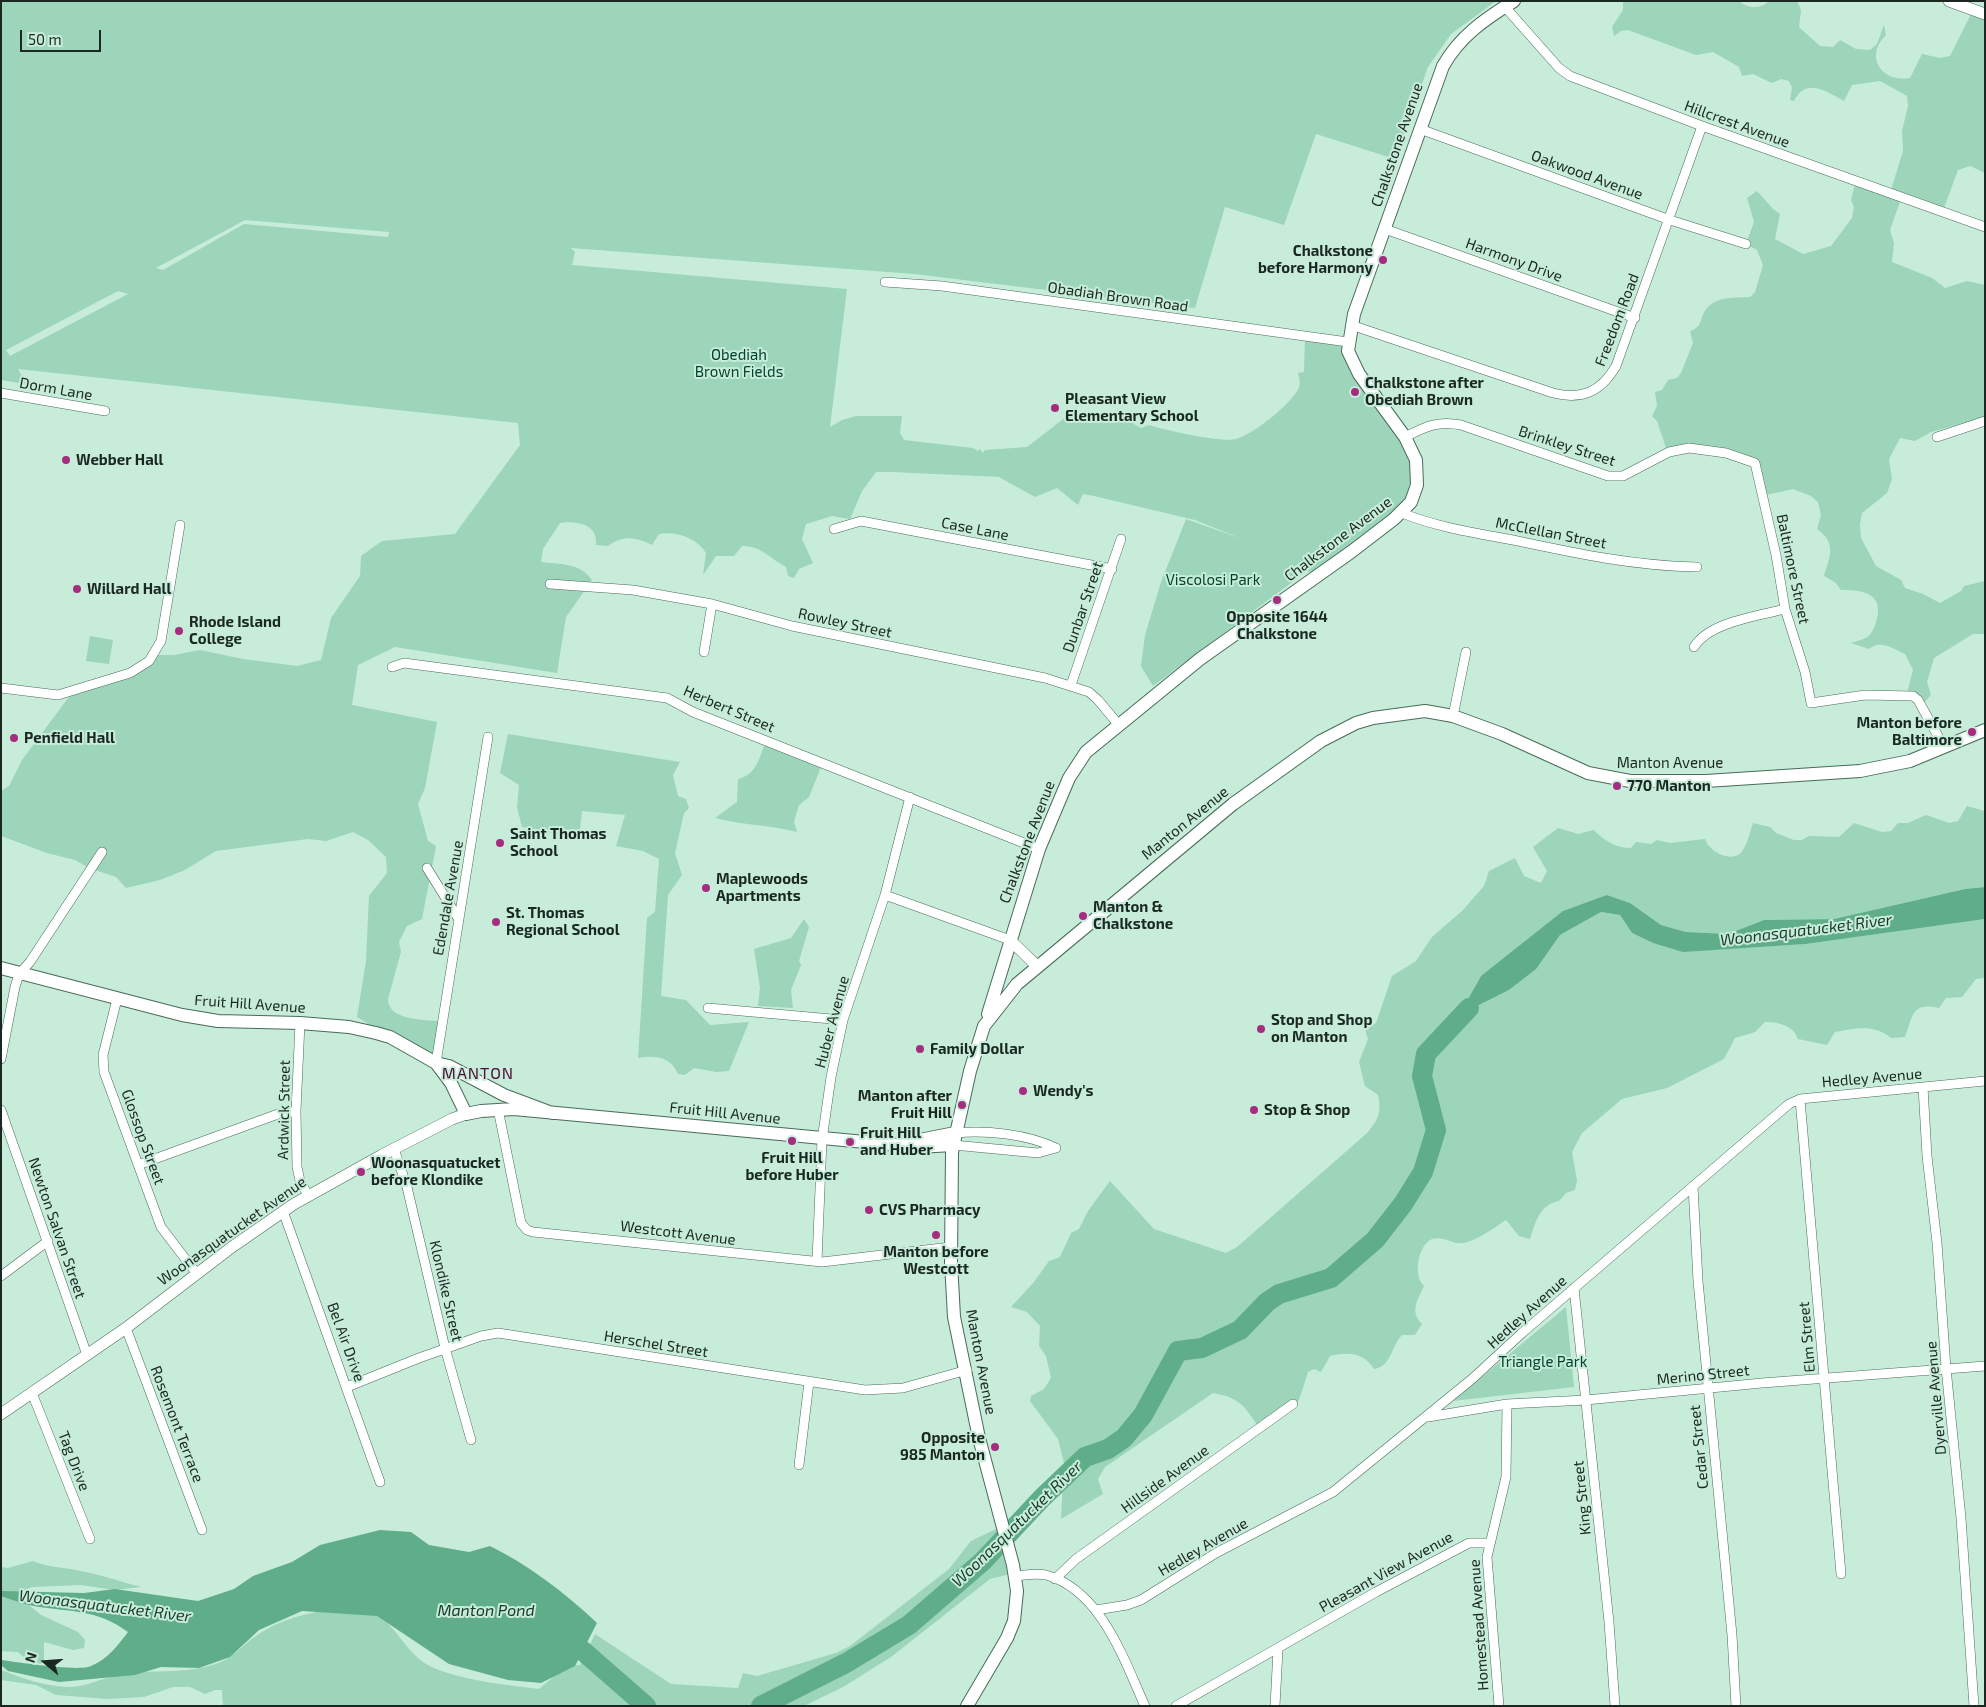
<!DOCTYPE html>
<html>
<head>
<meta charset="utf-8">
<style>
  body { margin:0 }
  #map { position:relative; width:1986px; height:1707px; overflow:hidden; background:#c7ecd9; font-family:"Exo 2",sans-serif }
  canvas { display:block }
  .frame { position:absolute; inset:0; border:2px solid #1a2821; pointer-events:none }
  .north { position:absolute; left:20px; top:1637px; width:50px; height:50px; -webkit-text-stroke:4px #c7ecd9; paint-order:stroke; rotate:288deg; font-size:14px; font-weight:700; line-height:20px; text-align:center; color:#1a2821 }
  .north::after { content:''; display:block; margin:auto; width:18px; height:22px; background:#1a2821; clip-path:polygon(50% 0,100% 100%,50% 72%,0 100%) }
  .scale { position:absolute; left:20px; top:30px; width:81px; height:22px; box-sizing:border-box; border:2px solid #1a2821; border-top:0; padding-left:6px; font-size:15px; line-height:18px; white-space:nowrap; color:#1a2821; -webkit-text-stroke:4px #c7ecd9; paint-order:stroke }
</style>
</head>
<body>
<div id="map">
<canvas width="1986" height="1707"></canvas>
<div class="frame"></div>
<div class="north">N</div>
<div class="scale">50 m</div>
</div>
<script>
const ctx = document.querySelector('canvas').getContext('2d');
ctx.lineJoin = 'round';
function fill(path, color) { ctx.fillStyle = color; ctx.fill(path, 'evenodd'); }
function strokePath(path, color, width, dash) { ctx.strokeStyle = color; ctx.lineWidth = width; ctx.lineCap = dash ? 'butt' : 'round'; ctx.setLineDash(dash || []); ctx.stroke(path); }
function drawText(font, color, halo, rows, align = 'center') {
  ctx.font = font + ' "Exo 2",sans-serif'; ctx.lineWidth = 4; ctx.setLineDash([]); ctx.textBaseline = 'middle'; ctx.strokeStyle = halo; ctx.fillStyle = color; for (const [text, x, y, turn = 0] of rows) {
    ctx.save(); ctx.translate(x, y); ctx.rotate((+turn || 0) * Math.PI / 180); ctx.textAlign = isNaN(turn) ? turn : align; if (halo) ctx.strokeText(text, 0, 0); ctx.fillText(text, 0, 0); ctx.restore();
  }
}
fill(new Path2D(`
  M 1,1 L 1496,1 L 1451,34 L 1428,67 L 1395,159 L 1316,134 L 1284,225 L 1225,207 L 1195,308 L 914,274 L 571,248 L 575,252 L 572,265 L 847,289 L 830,427 L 842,420 L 856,416 L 902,416 L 900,433 L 904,440 L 973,448 L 978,451 L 980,449 L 983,453 L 985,450 L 1027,447 L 1066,417 L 1093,422 L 1126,413 L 1134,424 L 1141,428 L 1149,425 C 1164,430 1222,443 1236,439 C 1254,434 1291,404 1299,388 C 1301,383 1299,378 1298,373 L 1304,372 L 1305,336 L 1352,342 L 1354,353 L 1419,468 L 1404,511 L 1312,573 L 1307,571 L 1153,686 L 1141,666 L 1145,635 L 1161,582 L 1186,519 L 1242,539 L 1195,520 L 1094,496 L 1083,494 L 1078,505 L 1057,488 L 1035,497 L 999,477 L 893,472 L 876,472 L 862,491 L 850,519 L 832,516 L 806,524 L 802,539 L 813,563 L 799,569 L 794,578 L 788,576 L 786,567 C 769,558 762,546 742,546 L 734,556 L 716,556 L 703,575 L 706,553 C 697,538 676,531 659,534 L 652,545 C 636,537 623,535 608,546 L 596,545 C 596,542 596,535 594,533 C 589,522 569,521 560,523 L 543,549 L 541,562 C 559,564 581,563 592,580 L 566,617 L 557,673 L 395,647 L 358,665 L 352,705 L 437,722 L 425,788 L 418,804 L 428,841 L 436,846 L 422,919 L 407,926 L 399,942 L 401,952 L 388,999 C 388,1022 428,1019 444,1022 L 437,1057 L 372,1032 L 367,1023 L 357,1017 L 366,961 L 369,896 L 387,873 L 386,857 L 368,840 L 353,832 L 326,841 L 308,839 L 216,851 L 185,870 L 160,880 L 126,888 L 116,877 L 89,868 L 75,860 L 47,853 L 1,836 L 1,791 L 9,786 L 22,760 L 74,690 L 97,684 L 157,655 L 174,655 L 200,650 L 243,659 L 297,666 L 321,660 L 331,618 L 360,576 L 361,556 L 382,541 L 455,534 L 520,445 L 518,423 L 18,369 L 26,384 L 1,380 ZM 245,220 L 389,232 L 389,233 L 388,237 L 244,224 L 163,270 L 156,268 ZM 118,291 L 128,294 L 10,356 L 6,350 Z
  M 1623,1 L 1739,1 C 1748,9 1761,9 1769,1 L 1797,1 L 1801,10 L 1799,27 L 1820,46 L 1833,47 L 1840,40 L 1856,49 L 1870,50 L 1877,44 L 1884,25 L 1886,35 C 1864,56 1881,83 1910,78 L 1922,54 L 1940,58 L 1950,56 L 1973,10 L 1985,14 L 1985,173 L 1970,166 L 1958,170 L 1944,208 L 1902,196 L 1890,230 L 1894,243 L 1892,262 L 1932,278 L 1945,288 L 1967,281 L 1985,285 L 1985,417 L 1931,432 L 1915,441 L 1900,438 L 1889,459 L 1892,479 L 1887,493 L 1862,513 L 1860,524 L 1861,538 L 1876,566 L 1901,580 L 1905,588 L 1923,594 L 1940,603 L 1961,591 L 1964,586 L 1985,581 L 1985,634 L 1973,634 L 1934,658 L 1927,682 L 1931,695 L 1923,704 L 1907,693 L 1913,670 L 1905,654 C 1893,649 1881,639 1869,649 L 1851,643 C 1856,641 1862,640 1866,638 C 1871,635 1873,630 1875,625 C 1886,596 1867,589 1841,590 L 1836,583 L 1824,576 C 1830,556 1837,543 1817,529 L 1821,515 L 1818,502 L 1811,496 L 1793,489 L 1766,495 L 1754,463 L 1710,449 L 1668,454 L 1657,421 L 1652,416 L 1657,406 L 1655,392 L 1662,390 L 1668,380 L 1677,378 L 1681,373 L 1693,343 L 1690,331 C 1704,327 1699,316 1708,307 C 1719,296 1736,298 1750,297 L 1755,292 L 1763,265 L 1757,250 L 1746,244 L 1754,222 L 1747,198 L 1757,191 L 1773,209 L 1780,214 L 1775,239 L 1803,254 L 1831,246 L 1852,218 L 1854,207 L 1851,200 L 1856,181 L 1891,190 L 1903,151 L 1902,131 L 1908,106 L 1907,96 L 1880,81 L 1852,85 L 1844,101 C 1826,91 1806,77 1794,101 L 1790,100 L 1792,88 L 1789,81 L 1781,79 L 1772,83 L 1753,74 L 1742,76 L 1739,67 L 1713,52 L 1696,55 L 1628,30 L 1621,31 L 1614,36 L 1612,27 L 1623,10 Z
  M 90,636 L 113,640 L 109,664 L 86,661 Z
  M 508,734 L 680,762 L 673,775 L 678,796 L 686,799 L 689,808 L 684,813 L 675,853 L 682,875 L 668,895 L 661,996 L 686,1000 L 710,1025 L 749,1022 L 729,1071 L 716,1072 L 694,1068 L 685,1075 L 678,1074 C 671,1057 655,1055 638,1058 L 647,918 L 655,912 L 659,859 L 643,851 L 616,846 L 625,815 L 582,811 L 579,838 L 522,827 L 517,807 L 519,785 L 500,773 Z
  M 766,740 L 823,762 L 809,797 L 799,805 L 794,822 L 797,832 C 770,825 742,825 715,818 L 737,802 L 738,779 C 757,775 760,756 766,740 Z
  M 1967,806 L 1985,811 L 1985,887 L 1965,889 L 1834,919 L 1764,920 L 1728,934 L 1686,932 L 1661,925 L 1630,903 L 1607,895 L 1481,976 L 1452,1027 L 1475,1007 L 1509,990 L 1535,969 L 1560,935 L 1601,912 L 1620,915 L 1632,933 L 1653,943 L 1711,950 L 1806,944 L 1985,919 L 1985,978 L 1976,979 L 1962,997 L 1946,998 L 1939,1008 C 1912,1002 1913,1015 1905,1037 L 1891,1038 C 1875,1024 1854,1028 1835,1032 L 1827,1045 L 1798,1039 C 1794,1026 1779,1022 1765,1022 L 1755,1032 L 1735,1038 L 1724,1059 L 1667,1088 L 1622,1099 L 1582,1133 L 1572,1152 L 1577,1181 L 1575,1190 L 1566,1193 L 1559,1201 C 1540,1204 1535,1223 1530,1239 L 1519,1236 L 1506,1220 C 1495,1227 1472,1245 1458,1243 C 1449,1242 1442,1236 1432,1239 C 1419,1244 1412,1274 1424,1286 C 1418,1299 1409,1312 1422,1324 L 1415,1335 L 1402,1335 C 1391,1346 1392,1366 1374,1369 C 1363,1352 1348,1352 1330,1356 L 1321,1372 L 1314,1369 L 1308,1372 L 1299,1400 L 1259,1428 C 1244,1405 1240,1398 1213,1393 L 1105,1467 L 1098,1479 L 1103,1494 L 1061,1519 L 1064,1463 L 1058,1439 L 1030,1401 L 1031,1396 L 1044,1389 L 1051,1378 L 1046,1356 L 1039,1346 L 1040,1326 L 1027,1312 L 1011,1307 L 1034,1282 L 1049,1261 L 1060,1257 L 1071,1233 L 1079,1229 L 1088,1211 L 1110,1181 L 1154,1229 L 1226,1253 L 1237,1247 L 1366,1134 C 1378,1121 1382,1112 1378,1095 L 1365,1086 L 1359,1062 L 1368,1039 L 1365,1030 L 1376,1023 L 1392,976 L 1416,961 L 1432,937 L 1462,911 L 1484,886 L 1489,871 L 1515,858 L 1524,876 L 1541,883 L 1547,871 L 1533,847 L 1558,828 L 1578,834 L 1594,830 C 1604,841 1616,848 1631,848 L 1636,842 L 1651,844 L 1657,840 L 1670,843 L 1705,839 C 1709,852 1734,865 1743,850 C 1748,842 1750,832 1753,823 L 1770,827 L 1776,833 L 1794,840 L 1802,840 L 1809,836 L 1839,837 L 1854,823 L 1882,832 L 1891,831 L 1898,823 L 1908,823 L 1926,815 L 1949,823 L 1958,821 Z
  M 804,919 L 809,927 L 799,961 L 801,965 L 791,990 L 793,1008 L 758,1006 L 760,988 L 754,949 L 791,938 Z
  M 1566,1307 L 1574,1387 L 1453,1401 Z
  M 1002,1526 L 1018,1572 L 990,1579 L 891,1657 L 843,1687 L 804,1706 L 223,1706 L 222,1690 L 215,1690 L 205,1694 L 190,1687 L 173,1687 L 144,1697 L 108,1699 L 56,1695 L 36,1685 L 1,1680 L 1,1670 C 23,1678 43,1686 67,1687 C 85,1688 104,1677 122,1674 C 154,1669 193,1675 223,1661 C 235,1655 245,1643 256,1636 C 284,1617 312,1611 345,1609 C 398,1605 397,1656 439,1670 C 468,1681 508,1685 539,1689 L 566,1666 L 580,1665 L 595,1634 L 671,1684 L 738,1688 L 743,1673 L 757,1676 L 836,1653 L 850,1646 L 949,1569 L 971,1541 Z
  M 33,1561 C 47,1567 61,1567 76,1570 C 98,1574 119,1581 141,1587 L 114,1590 L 81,1585 L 32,1587 L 25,1590 L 24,1601 L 41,1615 L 78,1632 L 85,1640 L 84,1648 L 73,1650 L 44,1642 L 44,1659 L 41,1664 L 26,1659 L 18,1652 L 1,1651 L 1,1567 L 8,1568 Z`), '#9cd5b9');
fill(new Path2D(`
  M 1985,887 L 1985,919 L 1806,944 L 1683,952 L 1653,943 L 1632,933 L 1620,915 L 1601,912 L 1560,935 L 1536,969 L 1509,990 L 1475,1007 L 1451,1029 L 1481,976 L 1563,911 L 1607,895 L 1630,903 L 1661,925 L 1686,932 L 1728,934 L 1764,920 L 1834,919 L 1965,889 Z
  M 380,1530 L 411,1532 L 429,1545 L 469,1552 L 490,1546 C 530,1566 564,1592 597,1623 L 575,1666 L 541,1683 L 508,1680 L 449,1664 L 377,1616 L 302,1611 L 259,1630 L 230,1657 L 199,1668 L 161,1667 L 135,1675 L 59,1682 L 8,1671 L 1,1665 L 1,1660 C 17,1662 79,1672 91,1666 C 107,1660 118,1645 128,1632 C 98,1610 74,1612 39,1607 C 26,1605 13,1600 1,1596 L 1,1591 L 84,1593 L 115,1589 L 198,1601 L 234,1589 L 253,1576 L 292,1562 L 320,1545 Z`), '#60ad8a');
strokePath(new Path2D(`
  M 560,1638 L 583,1651 L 646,1706
  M 761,1706 L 846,1663 L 909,1625 L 983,1561 L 1042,1498 L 1085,1457 L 1108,1449 L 1124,1438 L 1143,1415 L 1178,1351 L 1202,1348 L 1240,1330 L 1267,1302 L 1279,1294 L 1331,1278 L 1375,1240 L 1403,1204 L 1423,1172 L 1436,1130 L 1422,1076 L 1426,1054 L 1469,1008`), '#60ad8a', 20);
const minor = new Path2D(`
  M 1505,7 L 1559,68 L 1570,76 L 1702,126 L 1985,227
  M 1420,129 L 1670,220 L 1746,244
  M 1385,229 L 1635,318
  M 885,282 L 942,286 L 1348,342
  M 1351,325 L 1553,393 C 1582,400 1601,392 1616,366 L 1702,126
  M 1,393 L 105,411
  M 1405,437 C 1425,427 1438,420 1461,425 L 1608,476 L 1623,476 L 1669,452 L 1689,448 L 1726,453 L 1755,463 L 1776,555 L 1785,609 L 1805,672 L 1811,703 L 1865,695 L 1913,696 L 1918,700 L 1944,747
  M 1937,437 L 1985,421
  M 1402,513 C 1436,527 1476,533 1513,540 C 1574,553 1634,566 1697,567
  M 834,529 L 861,521 L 1112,569
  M 550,584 L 633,590 L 712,604 L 792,626 L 1045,678 L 1089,692 L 1098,700 L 1118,724
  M 1694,647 C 1709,622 1758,616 1785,609
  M 704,652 L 712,604
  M 392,667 L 404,663 L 667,698 L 693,712 L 1039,849
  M 1071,685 L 1121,539
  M 1,688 L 58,695 L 130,673 L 149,661 L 161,641 L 180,525
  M 1453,716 L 1466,652
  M 427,868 L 458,918
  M 885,895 L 1010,940
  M 117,999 L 103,1055 L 104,1072 L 161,1227 L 197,1274
  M 708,1008 L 843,1020
  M 300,1023 L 296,1111 L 297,1167 L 300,1181 L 308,1195
  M 1,1059 L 15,987 L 19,974 L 30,962 L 102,852
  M 436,1063 L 488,737
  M 1923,1087 L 1927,1156 L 1937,1243 L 1946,1368 L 1961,1518 L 1974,1706
  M 1800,1099 L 1841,1574
  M 498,1109 L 521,1223 L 527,1230 L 533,1232 L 822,1262 L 951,1247
  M 1,1110 L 87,1355
  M 955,1133 C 987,1130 1027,1134 1056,1148
  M 953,1145 L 1038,1153 L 1056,1148
  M 394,1149 L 407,1187 L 445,1348 L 471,1440
  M 138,1165 L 278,1114 L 296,1111
  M 1693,1186 L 1698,1281 L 1732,1635 L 1736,1706
  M 283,1211 L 380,1482
  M 817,1261 L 822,1140 L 831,1077 L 843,1020 L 885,895 L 910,797
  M 1,1276 L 48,1241
  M 1574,1288 L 1609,1622 L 1615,1706
  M 126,1328 L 202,1530
  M 347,1387 L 419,1358 L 481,1336 L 498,1333 L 865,1390 L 903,1388 L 967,1370
  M 32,1393 L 90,1539
  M 1428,1417 L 1507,1404 L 1586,1400 L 1762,1383 L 1985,1366
  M 799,1465 L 809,1382
  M 1016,1576 C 1026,1575 1036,1573 1046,1575 C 1101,1590 1124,1660 1145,1706
  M 1055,1579 L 1076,1559 L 1293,1404
  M 1096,1610 L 1127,1605 L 1141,1600 L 1216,1553 L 1333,1492 L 1472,1379 L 1522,1333 L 1789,1104 L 1800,1099 L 1985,1081
  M 1176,1706 L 1376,1592 L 1469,1543 L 1489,1543
  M 1275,1706 L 1278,1650
  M 1499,1706 L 1487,1557 L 1506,1477 L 1507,1404`);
const tertiary = new Path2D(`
  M 1949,1 L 1985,14
  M 1010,940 L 1037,966
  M 1,1414 L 126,1328 L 232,1247 L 294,1204 L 382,1155 L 452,1119 L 466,1114`);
const secondary = new Path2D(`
  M 1,968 L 182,1015 L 218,1021 L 300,1023 L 349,1027 L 376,1033 L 390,1037 L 436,1063 L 449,1066 L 504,1095 L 552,1113
  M 988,1014 L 1039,849 L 1069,778 L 1086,752 L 1200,659 L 1351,552 L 1394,519 L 1411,502 L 1417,485 L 1416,460 L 1405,437 L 1359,374 L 1348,351 L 1354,314 L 1443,66 C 1460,36 1485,19 1514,1
  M 436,1063 L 451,1083 L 466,1114 L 481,1111 L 514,1109 L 918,1147 L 953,1145
  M 904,1143 L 955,1133
  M 967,1706 L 1007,1638 L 1014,1621 L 1017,1591 L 1013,1565 L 979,1438 L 954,1317 L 951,1262 L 952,1152 L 970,1071 L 984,1026 L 1017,984 L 1233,804 L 1321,741 L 1356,723 L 1373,718 L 1425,711 L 1453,716 L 1502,734 L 1588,773 L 1630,781 L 1706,781 L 1860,771 L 1910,761 L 1985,730`);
strokePath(minor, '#496b5a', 10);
strokePath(tertiary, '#496b5a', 12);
strokePath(secondary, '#496b5a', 14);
strokePath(minor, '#fff', 9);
strokePath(tertiary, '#fff', 11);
strokePath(secondary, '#fff', 12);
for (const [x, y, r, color] of [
  [1383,260,5,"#a62c80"],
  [1355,392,5,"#a62c80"],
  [1055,408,5,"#a62c80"],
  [66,460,5,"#a62c80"],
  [77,589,5,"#a62c80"],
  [1277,600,5,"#a62c80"],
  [179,631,5,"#a62c80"],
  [1972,732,5,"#a62c80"],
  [14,738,5,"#a62c80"],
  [1617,786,5,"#a62c80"],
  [500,843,5,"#a62c80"],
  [706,888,5,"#a62c80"],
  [1083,916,5,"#a62c80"],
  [496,922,5,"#a62c80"],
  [1261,1029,5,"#a62c80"],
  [920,1049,5,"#a62c80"],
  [1023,1091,5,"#a62c80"],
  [962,1105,5,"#a62c80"],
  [1254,1110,5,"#a62c80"],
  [792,1141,5,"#a62c80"],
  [850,1142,5,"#a62c80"],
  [361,1172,5,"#a62c80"],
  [869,1210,5,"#a62c80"],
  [936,1235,5,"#a62c80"],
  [995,1447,5,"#a62c80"]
]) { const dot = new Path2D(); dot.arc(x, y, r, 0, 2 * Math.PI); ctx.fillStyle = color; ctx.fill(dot); strokePath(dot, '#c7ecd9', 2); }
drawText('15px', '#1a2821', '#c7ecd9', [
  ["Hillcrest Avenue",1737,124,20],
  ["Chalkstone Avenue",1397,145,-71],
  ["Oakwood Avenue",1587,175,20],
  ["Harmony Drive",1514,260,20],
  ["Obadiah Brown Road",1118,297,8],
  ["Freedom Road",1617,320,-69],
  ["Dorm Lane",56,389,10],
  ["Brinkley Street",1567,446,18],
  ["Case Lane",975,529,11],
  ["McClellan Street",1551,533,11],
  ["Chalkstone Avenue",1338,539,-37],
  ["Baltimore Street",1793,569,78],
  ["Dunbar Street",1083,607,-71],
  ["Rowley Street",845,623,12],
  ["Herbert Street",729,709,23],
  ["Manton Avenue",1670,763],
  ["Manton Avenue",1185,823,-39],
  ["Chalkstone Avenue",1027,842,-69],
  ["Edendale Avenue",448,898,-80],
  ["Fruit Hill Avenue",250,1004,4],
  ["Huber Avenue",832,1022,-75],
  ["Hedley Avenue",1872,1078,-5],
  ["Ardwick Street",284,1110,-89],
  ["Fruit Hill Avenue",725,1113,6],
  ["Glossop Street",143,1137,70],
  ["Newton Salvan Street",57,1228,71],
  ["Woonasquatucket Avenue",232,1231,-35],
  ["Westcott Avenue",678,1233,7],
  ["Klondike Street",446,1291,77],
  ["Hedley Avenue",1527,1312,-42],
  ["Elm Street",1807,1337,-95],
  ["Bel Air Drive",346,1342,70],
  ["Herschel Street",656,1344,9],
  ["Manton Avenue",981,1362,79],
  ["Merino Street",1703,1375,-6],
  ["Dyerville Avenue",1936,1398,-95],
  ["Rosemont Terrace",177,1424,69],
  ["Cedar Street",1699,1447,-96],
  ["Tag Drive",74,1461,69],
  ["Hillside Avenue",1165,1479,-36],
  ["King Street",1582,1498,-96],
  ["Hedley Avenue",1203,1547,-30],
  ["Pleasant View Avenue",1386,1572,-29],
  ["Homestead Avenue",1479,1625,-94]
]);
drawText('bold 15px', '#1a2821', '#c7ecd9', [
  ["Chalkstone",1373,251,"right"],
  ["before Harmony",1373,268,"right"],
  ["Chalkstone after",1365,383],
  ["Obediah Brown",1365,400],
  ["Pleasant View",1065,399],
  ["Elementary School",1065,416],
  ["Webber Hall",76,460],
  ["Willard Hall",87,589],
  ["Opposite 1644",1277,617,"center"],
  ["Chalkstone",1277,634,"center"],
  ["Rhode Island",189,622],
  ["College",189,639],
  ["Manton before",1962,723,"right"],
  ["Baltimore",1962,740,"right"],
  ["Penfield Hall",24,738],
  ["770 Manton",1627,786],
  ["Saint Thomas",510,834],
  ["School",510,851],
  ["Maplewoods",716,879],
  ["Apartments",716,896],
  ["Manton &",1093,907],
  ["Chalkstone",1093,924],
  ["St. Thomas",506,913],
  ["Regional School",506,930],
  ["Stop and Shop",1271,1020],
  ["on Manton",1271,1037],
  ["Family Dollar",930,1049],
  ["Wendy's",1033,1091],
  ["Manton after",952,1096,"right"],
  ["Fruit Hill",952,1113,"right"],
  ["Stop & Shop",1264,1110],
  ["Fruit Hill",860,1133],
  ["and Huber",860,1150],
  ["Fruit Hill",792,1158,"center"],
  ["before Huber",792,1175,"center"],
  ["Woonasquatucket",371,1163],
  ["before Klondike",371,1180],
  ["CVS Pharmacy",879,1210],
  ["Manton before",936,1252,"center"],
  ["Westcott",936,1269,"center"],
  ["Opposite",985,1438,"right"],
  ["985 Manton",985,1455,"right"]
], 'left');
drawText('15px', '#00432c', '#c7ecd9', [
  ["Obediah",739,355],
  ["Brown Fields",739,372],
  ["Viscolosi Park",1213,580],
  ["Triangle Park",1543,1362]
]);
drawText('italic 16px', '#173a2b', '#c7ecd9', [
  ["Woonasquatucket River",1806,930,-7],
  ["Woonasquatucket River",1017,1524,-44],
  ["Woonasquatucket River",105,1606,7],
  ["Manton Pond",486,1611]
]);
ctx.letterSpacing = '1px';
drawText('16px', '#4c1139', '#c7ecd9', [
  ["MANTON",478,1074]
]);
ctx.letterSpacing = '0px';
</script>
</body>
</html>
